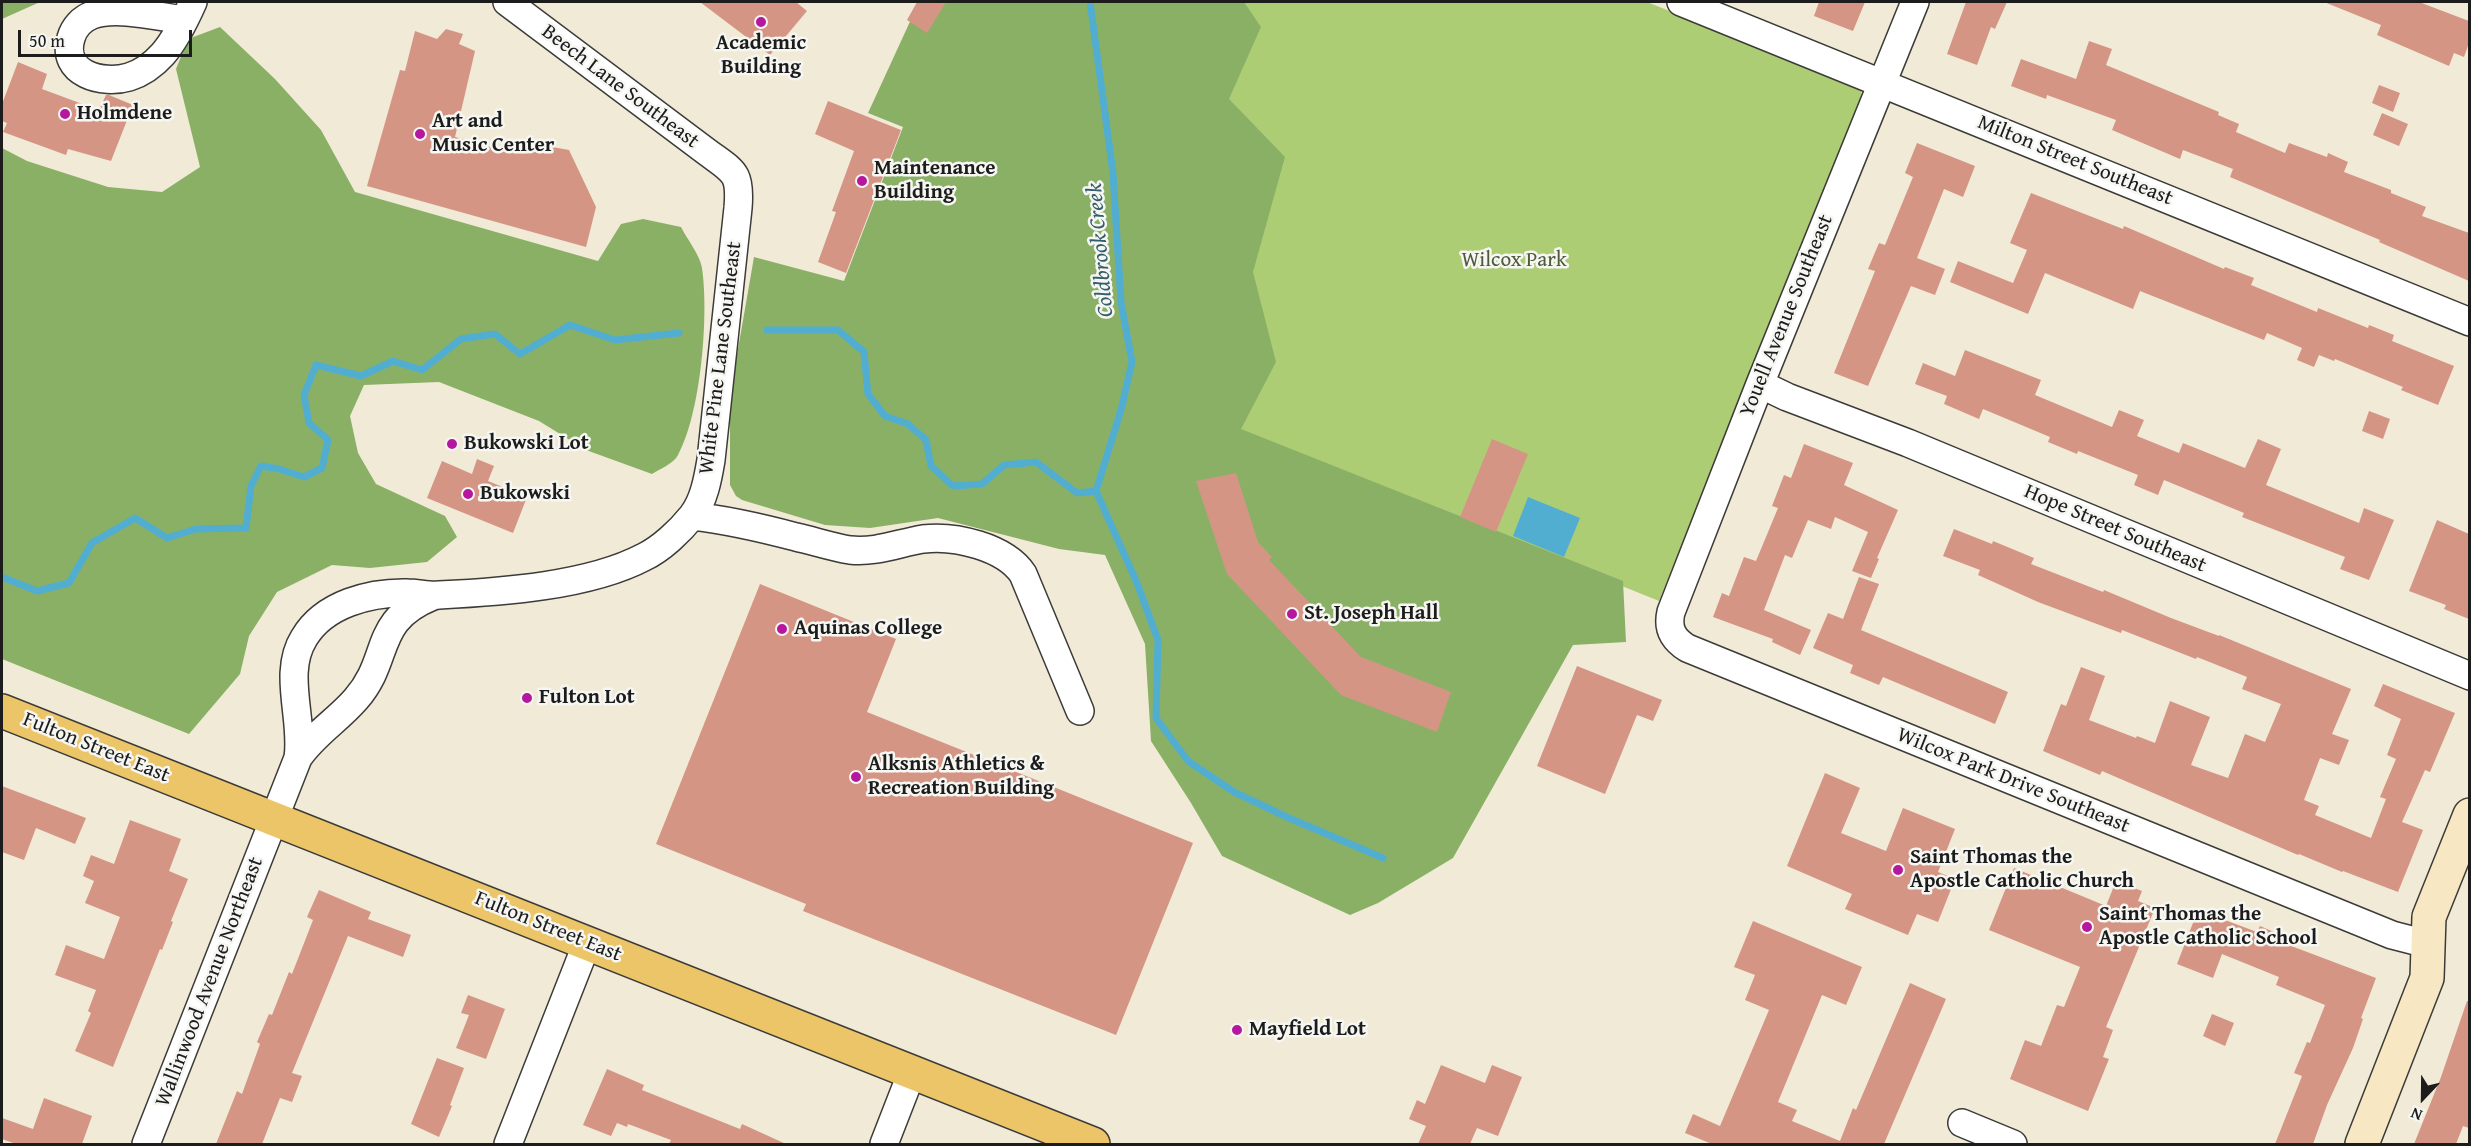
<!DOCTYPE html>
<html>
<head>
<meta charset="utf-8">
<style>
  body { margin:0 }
  #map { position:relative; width:2471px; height:1146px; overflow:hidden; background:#f0ead7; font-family:"Gentium Book Plus",serif }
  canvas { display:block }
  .frame { position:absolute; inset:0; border:3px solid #1c1c1c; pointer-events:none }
  .north { position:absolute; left:2393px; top:1068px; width:60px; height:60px; -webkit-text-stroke:4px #f6f6f2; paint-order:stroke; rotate:202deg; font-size:16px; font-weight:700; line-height:24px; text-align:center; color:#1c1c1c }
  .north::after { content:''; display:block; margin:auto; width:21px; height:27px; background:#1c1c1c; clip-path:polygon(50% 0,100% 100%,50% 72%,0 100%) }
  .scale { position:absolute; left:18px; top:30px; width:174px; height:27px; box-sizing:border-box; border:3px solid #1c1c1c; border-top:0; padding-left:8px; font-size:18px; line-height:21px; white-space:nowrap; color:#1c1c1c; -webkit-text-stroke:4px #f6f6f2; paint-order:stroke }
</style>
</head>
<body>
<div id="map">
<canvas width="2471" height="1146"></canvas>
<div class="frame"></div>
<div class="north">N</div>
<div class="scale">50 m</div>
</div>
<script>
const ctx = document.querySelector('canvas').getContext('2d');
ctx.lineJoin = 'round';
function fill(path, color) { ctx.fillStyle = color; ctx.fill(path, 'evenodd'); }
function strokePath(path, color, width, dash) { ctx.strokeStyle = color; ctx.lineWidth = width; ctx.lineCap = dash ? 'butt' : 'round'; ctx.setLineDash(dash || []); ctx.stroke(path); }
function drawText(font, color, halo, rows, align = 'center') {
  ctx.font = font + ' "Gentium Book Plus",serif'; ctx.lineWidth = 5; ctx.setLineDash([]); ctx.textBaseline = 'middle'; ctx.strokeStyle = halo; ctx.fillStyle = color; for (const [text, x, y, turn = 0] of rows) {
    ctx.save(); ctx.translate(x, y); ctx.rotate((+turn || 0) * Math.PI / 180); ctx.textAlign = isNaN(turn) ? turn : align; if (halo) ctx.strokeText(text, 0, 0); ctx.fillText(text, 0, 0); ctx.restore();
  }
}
fill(new Path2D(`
  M 967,2 L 1647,2 L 1855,85 L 1861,90 L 1862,99 L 1659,601 L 859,277 Z`), '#adcd74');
fill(new Path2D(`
  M 2,2 L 40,2 L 2,19 Z
  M 919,2 L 1244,2 L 1261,27 L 1229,99 L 1285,157 L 1253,272 L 1276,362 L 1241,429 L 1623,581 L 1626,642 L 1573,645 L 1453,858 L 1378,903 L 1350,915 L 1222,856 L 1191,803 L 1151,741 L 1145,644 L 1105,555 L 1059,549 L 938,518 L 870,528 L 825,525 L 742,500 L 736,496 L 730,485 L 730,395 L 754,257 L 844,281 L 903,127 L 868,113 Z
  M 220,27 L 275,79 L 321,130 L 355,192 L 598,261 L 621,224 L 643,219 L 681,227 C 687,239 700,255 702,268 C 709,316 701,413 678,455 C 674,463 660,469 652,474 L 586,450 L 539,421 L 439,382 L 364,385 L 350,416 L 358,453 L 376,484 L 445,516 L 457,537 L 427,562 L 370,568 L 332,565 L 277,592 L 249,636 L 240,674 L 189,734 L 2,659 L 2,148 L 27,161 L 108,187 L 162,192 L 200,167 L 176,69 L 188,39 Z`), '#8ab066');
fill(new Path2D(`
  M 1528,497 L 1580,518 L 1564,557 L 1513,536 Z`), '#52aed0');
strokePath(new Path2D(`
  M 1090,2 L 1113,173 L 1121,302 L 1132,362 L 1121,410 L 1096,491
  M 767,330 L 838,330 L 864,352 L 868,394 L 885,416 L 908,424 L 926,440 L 931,466 L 953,486 L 982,484 L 1004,465 L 1036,462 L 1077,493 L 1096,491 L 1137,583 L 1158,640 L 1156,718 L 1188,761 L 1234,792 L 1289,818 L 1383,858
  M 2,577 L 37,591 L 69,583 L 92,543 L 135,518 L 167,538 L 196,529 L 246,528 L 251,486 L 261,466 L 279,469 L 304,477 L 322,468 L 328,440 L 309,423 L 304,395 L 316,365 L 361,376 L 393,361 L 422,370 L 461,339 L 495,334 L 520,354 L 570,325 L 615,340 L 679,333`), '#52aed0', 7);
fill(new Path2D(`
  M 700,2 L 796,2 L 807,11 L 770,55 Z
  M 917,2 L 946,2 L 927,33 L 907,20 Z
  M 1819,2 L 1865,2 L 1853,31 L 1814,16 Z
  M 1966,2 L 2007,2 L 1995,29 L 1991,27 L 1977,65 L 1947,54 Z
  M 2324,2 L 2419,2 L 2469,21 L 2469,43 L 2464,57 L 2454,53 L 2449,66 L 2377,35 L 2381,25 Z
  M 446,29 L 463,34 L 459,44 L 475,51 L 455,137 L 505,151 L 525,142 L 569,150 L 596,207 L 586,247 L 367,186 L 400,70 L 405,71 L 415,31 L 437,39 Z
  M 2089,41 L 2112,49 L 2106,65 L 2219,112 L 2218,115 L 2239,124 L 2236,132 L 2285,153 L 2289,143 L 2327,157 L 2328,153 L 2348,162 L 2344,172 L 2391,190 L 2391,193 L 2426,207 L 2422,216 L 2469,233 L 2469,281 L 2379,242 L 2380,240 L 2230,177 L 2233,169 L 2183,150 L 2180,159 L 2112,130 L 2116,120 L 2047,95 L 2046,99 L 2011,86 L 2021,59 L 2076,79 Z
  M 18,62 L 47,74 L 42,89 L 77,102 L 99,110 L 106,95 L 109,95 L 133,105 L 111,161 L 68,149 L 66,155 L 3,132 L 7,123 L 2,121 L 2,104 Z
  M 2379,85 L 2400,93 L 2393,112 L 2372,103 Z
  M 828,101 L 901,130 L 846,273 L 818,262 L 836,212 L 832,211 L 854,151 L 815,134 Z
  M 2382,113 L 2408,124 L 2399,146 L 2373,135 Z
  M 1917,143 L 1975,166 L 1963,197 L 1944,189 L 1917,258 L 1945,269 L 1935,295 L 1911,286 L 1868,386 L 1834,373 L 1875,271 L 1868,269 L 1879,243 L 1885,245 L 1913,177 L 1905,173 Z
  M 2031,193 L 2123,229 L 2124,226 L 2224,269 L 2225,267 L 2254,278 L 2251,285 L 2317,312 L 2318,308 L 2368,328 L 2369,325 L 2394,335 L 2392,341 L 2454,366 L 2438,405 L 2401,390 L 2403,387 L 2335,359 L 2334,361 L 2319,355 L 2314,367 L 2297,360 L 2302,348 L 2267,333 L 2264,340 L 2140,291 L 2133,309 L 2045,273 L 2028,314 L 1950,282 L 1958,261 L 2013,283 L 2027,250 L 2010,243 Z
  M 1965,350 L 2041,380 L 2035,395 L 2112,427 L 2119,410 L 2144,420 L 2137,436 L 2179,453 L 2183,443 L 2245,468 L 2258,439 L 2281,449 L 2266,485 L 2359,523 L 2364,508 L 2394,520 L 2369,580 L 2340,569 L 2345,557 L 2242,517 L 2244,513 L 2164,480 L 2158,495 L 2134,485 L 2138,475 L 2078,451 L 2077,454 L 2048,442 L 2050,437 L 1983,409 L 1979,419 L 1944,404 L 1947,396 L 1915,384 L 1923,363 L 1955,376 Z
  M 2369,411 L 2390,419 L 2383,439 L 2362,431 Z
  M 1492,439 L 1528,454 L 1496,532 L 1460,517 Z
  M 1804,444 L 1853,463 L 1844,485 L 1898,510 L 1877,558 L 1879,559 L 1871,578 L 1852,571 L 1868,532 L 1835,517 L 1831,529 L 1808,520 L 1792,558 L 1785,555 L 1764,610 L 1811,630 L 1800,655 L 1772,642 L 1773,639 L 1713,617 L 1722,593 L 1729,596 L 1744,557 L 1756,561 L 1778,508 L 1772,506 L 1784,475 L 1791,478 Z
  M 477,459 L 494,466 L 488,481 L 527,497 L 513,533 L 427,498 L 442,461 L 472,474 Z
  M 1236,473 L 1258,542 L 1272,557 L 1269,560 L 1361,657 L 1451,692 L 1437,732 L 1341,695 L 1227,574 L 1196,481 Z
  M 2437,520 L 2469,534 L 2469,619 L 2444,609 L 2446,605 L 2409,591 Z
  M 1954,529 L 1992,544 L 1993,541 L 2034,558 L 2031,564 L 2103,592 L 2104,590 L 2171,618 L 2219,636 L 2219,635 L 2351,689 L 2332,734 L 2349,740 L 2339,765 L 2320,758 L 2304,800 L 2319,806 L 2315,815 L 2371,838 L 2386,799 L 2380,797 L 2396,759 L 2387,755 L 2401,719 L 2374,706 L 2383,684 L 2455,713 L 2430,772 L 2425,770 L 2402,822 L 2423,830 L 2398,892 L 2343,871 L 2342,872 L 2299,854 L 2298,855 L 2102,771 L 2100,775 L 2043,751 L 2061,704 L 2066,706 L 2081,667 L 2105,676 L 2089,720 L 2136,738 L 2137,736 L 2155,743 L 2170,701 L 2210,717 L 2191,765 L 2228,778 L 2245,734 L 2265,742 L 2281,704 L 2242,689 L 2247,677 L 2197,657 L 2196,659 L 2122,630 L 2121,633 L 2038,602 L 1978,575 L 1980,570 L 1943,556 Z
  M 1859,577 L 1879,584 L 1861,630 L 2008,692 L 1995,724 L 1883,677 L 1879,685 L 1850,673 L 1853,665 L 1813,648 L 1828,613 L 1843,619 Z
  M 760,584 L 896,639 L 867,712 L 1193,843 L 1116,1035 L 803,911 L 806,904 L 656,844 Z
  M 1577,666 L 1662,700 L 1653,721 L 1637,715 L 1605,794 L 1537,766 Z
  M 1825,773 L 1860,788 L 1841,833 L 1886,851 L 1903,808 L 1955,829 L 1938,872 L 1955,879 L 1938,922 L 1917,914 L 1908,935 L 1845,909 L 1852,894 L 1787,866 Z
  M 2,786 L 86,818 L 75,844 L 36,828 L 24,860 L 2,852 Z
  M 130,820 L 181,839 L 169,871 L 188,879 L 171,921 L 173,922 L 162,950 L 160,949 L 113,1067 L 75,1051 L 91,1013 L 88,1011 L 96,990 L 55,975 L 66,945 L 104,959 L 120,917 L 85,903 L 94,881 L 83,876 L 91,855 L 114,864 Z
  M 2014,868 L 2106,906 L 2116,881 L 2142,891 L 2138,901 L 2155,908 L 2106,1027 L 2113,1030 L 2103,1057 L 2109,1059 L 2088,1111 L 2010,1079 L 2025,1040 L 2041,1046 L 2057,1005 L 2064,1007 L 2080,967 L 1989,930 Z
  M 319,890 L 371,912 L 368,919 L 411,935 L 403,957 L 348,936 L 292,1073 L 302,1076 L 292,1102 L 280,1098 L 262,1144 L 216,1144 L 237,1091 L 242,1094 L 260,1044 L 257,1042 L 269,1014 L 272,1015 L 289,972 L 292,974 L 313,920 L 307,917 Z
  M 2198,910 L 2257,932 L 2260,926 L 2288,938 L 2286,944 L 2376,978 L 2361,1018 L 2363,1019 L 2353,1048 L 2327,1105 L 2313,1144 L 2275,1144 L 2302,1076 L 2294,1073 L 2307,1042 L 2310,1043 L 2325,1005 L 2276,985 L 2279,977 L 2222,954 L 2213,978 L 2177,964 Z
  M 1753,921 L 1862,967 L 1846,1005 L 1822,995 L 1778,1102 L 1797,1110 L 1792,1121 L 1840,1141 L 1853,1108 L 1856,1110 L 1910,983 L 1946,999 L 1884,1144 L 1712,1144 L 1685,1133 L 1693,1114 L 1720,1126 L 1769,1010 L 1745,1000 L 1755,975 L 1734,967 Z
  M 468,995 L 505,1009 L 486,1059 L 456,1048 L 469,1015 L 461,1013 Z
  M 2467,1001 L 2469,1001 L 2469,1128 L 2463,1126 L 2456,1144 L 2414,1144 L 2441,1077 Z
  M 2212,1014 L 2234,1023 L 2225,1046 L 2203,1036 Z
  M 437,1058 L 464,1068 L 450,1105 L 452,1106 L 439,1137 L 411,1124 Z
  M 1441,1065 L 1485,1083 L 1492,1065 L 1522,1077 L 1498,1136 L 1477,1128 L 1470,1144 L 1418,1144 L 1426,1126 L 1409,1119 L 1417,1100 L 1425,1104 Z
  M 607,1069 L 644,1085 L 642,1090 L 740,1129 L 742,1124 L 786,1144 L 669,1144 L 671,1140 L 628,1124 L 627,1127 L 617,1123 L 611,1136 L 583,1125 Z
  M 44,1098 L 92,1116 L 82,1144 L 16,1144 L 2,1139 L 2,1118 L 33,1129 Z`), '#d59585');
const street = new Path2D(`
  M 1681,2 L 2470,322
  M 1915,2 L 1760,384 L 1671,612 C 1667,629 1673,639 1687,648 L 2392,935 L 2427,944
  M 184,20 C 160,17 116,6 92,15 C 82,19 74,27 71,38 C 60,74 103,85 129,77 C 142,73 154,64 163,54 C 176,39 185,20 193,2
  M 1760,384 L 1787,397 L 1908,443 L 2470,676
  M 692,516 C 728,520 762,528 796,537 C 814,541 832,547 850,550 C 875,553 899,543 923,539 C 955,535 1005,547 1023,574 L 1080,711
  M 298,758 C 304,719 282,673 304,638 C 324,604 370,592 408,593 C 418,593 429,596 439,595 C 501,592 589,586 644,557 C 661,549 680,531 692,516 C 704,501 708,478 711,460 L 738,208 C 741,172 734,172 707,152 L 507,2
  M 1962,1123 L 2013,1144
  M 146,1144 L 298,758 C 313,735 338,720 356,699 C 392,658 371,621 433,596
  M 508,1144 L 587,943
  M 884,1144 L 912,1072`);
const secondary = new Path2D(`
  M 2362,1144 L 2427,978 L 2429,917 L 2470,815`);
const primary = new Path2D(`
  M 2,711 L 1093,1144`);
strokePath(street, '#3c3b38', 30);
strokePath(secondary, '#3c3b38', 36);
strokePath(primary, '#3c3b38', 36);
strokePath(street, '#fff', 27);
strokePath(secondary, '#f7e8c3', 33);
strokePath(primary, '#ecc569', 33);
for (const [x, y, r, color] of [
  [761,22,6,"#b5179e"],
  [65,114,6,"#b5179e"],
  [420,134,6,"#b5179e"],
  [862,181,6,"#b5179e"],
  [452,444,6,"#b5179e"],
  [468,494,6,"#b5179e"],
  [1292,614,6,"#b5179e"],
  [782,629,6,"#b5179e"],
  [527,698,6,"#b5179e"],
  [856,777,6,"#b5179e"],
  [1898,870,6,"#b5179e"],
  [2087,927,6,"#b5179e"],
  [1237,1030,6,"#b5179e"]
]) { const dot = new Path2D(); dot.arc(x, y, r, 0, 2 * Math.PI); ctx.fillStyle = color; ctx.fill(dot); strokePath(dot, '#f6f6f2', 2); }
drawText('bold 21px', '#1c1c1c', '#f6f6f2', [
  ["Academic",761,44,"center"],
  ["Building",761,68,"center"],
  ["Holmdene",77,114],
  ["Art and",432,122],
  ["Music Center",432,146],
  ["Maintenance",874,169],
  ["Building",874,193],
  ["Bukowski Lot",464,444],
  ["Bukowski",480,494],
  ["St. Joseph Hall",1304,614],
  ["Aquinas College",794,629],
  ["Fulton Lot",539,698],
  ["Alksnis Athletics &",868,765],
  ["Recreation Building",868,789],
  ["Saint Thomas the",1910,858],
  ["Apostle Catholic Church",1910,882],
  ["Saint Thomas the",2099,915],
  ["Apostle Catholic School",2099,939],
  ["Mayfield Lot",1249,1030]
], 'left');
drawText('21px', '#1c1c1c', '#f6f6f2', [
  ["Beech Lane Southeast",620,87,37],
  ["Milton Street Southeast",2075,161,22],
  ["Youell Avenue Southeast",1787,316,-68],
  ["White Pine Lane Southeast",721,358,-83],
  ["Hope Street Southeast",2115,529,23],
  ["Fulton Street East",96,748,22],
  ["Wilcox Park Drive Southeast",2013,781,22],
  ["Fulton Street East",548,927,22],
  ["Wallinwood Avenue Northeast",210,982,-69]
]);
drawText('21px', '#4f5a3b', '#f6f6f2', [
  ["Wilcox Park",1514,261]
]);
drawText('italic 22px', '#345e6d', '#f6f6f2', [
  ["Coldbrook Creek",1101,250,-95]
]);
</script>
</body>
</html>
